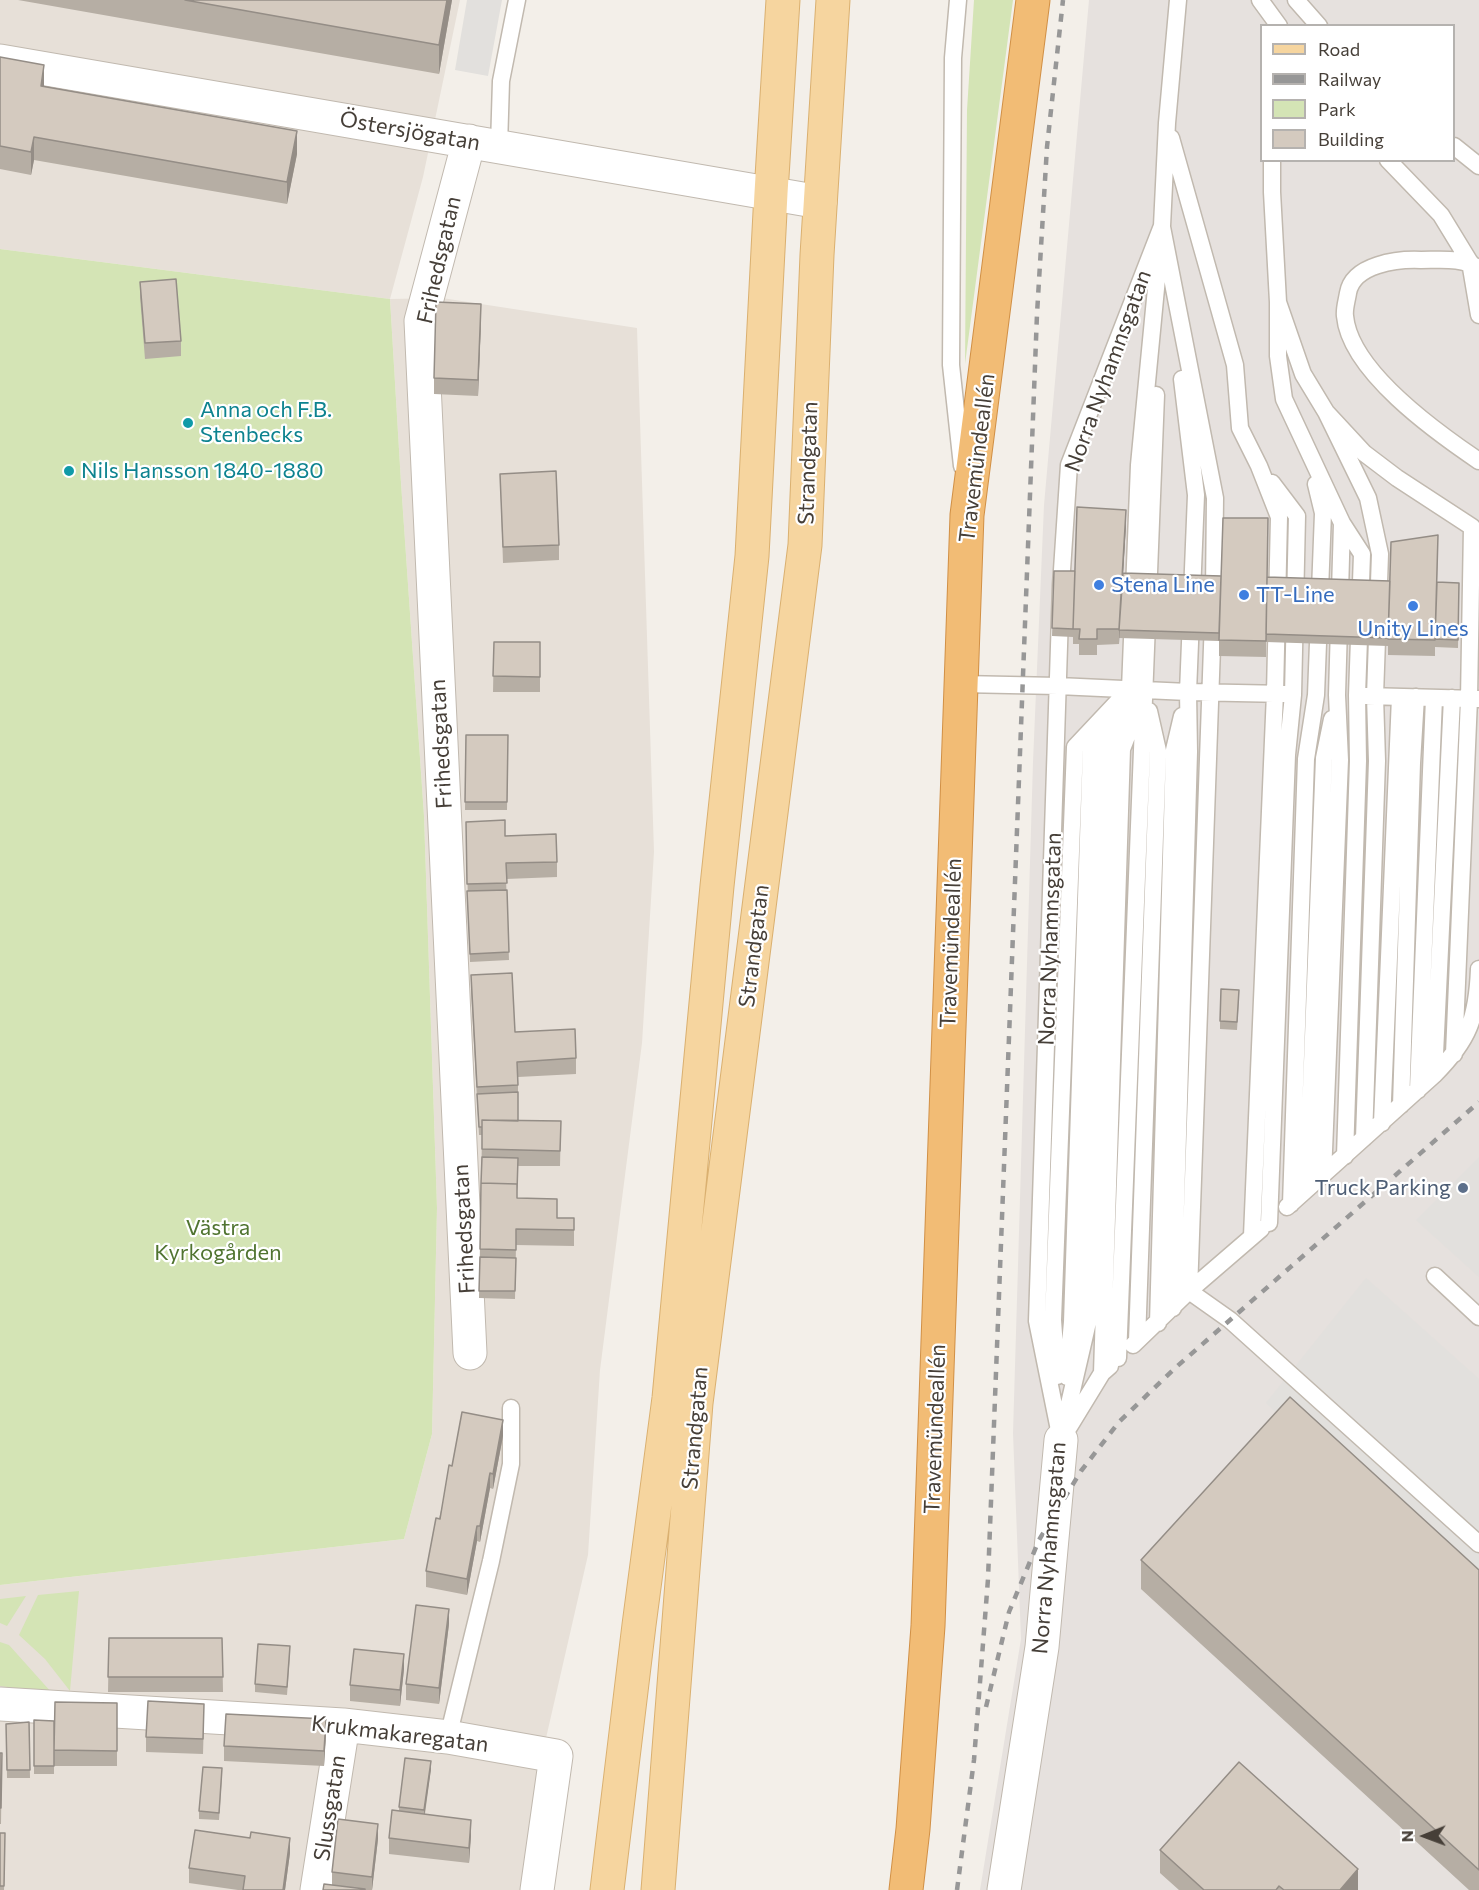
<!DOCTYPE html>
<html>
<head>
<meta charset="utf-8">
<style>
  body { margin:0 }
  #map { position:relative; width:1479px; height:1890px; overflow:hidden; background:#f3efe9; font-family:Commissioner,sans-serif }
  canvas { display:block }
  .legend { position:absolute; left:1260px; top:24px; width:195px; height:138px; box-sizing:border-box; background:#fff; border:2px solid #b5b2af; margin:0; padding:8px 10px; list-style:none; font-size:18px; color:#463f38 }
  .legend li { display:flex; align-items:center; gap:12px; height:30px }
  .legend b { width:30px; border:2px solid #b5b2af }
  .north { position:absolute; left:1395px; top:1806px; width:60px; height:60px; -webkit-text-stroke:4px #fff; paint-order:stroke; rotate:269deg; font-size:16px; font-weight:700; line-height:24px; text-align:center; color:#463f38 }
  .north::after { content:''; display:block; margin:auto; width:21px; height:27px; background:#463f38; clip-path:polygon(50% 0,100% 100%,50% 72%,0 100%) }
</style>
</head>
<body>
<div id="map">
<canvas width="1479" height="1890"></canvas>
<ul class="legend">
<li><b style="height:8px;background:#f6d59f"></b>Road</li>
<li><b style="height:8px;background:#979797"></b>Railway</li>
<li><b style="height:16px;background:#d4e4b5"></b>Park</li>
<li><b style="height:16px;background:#d4cabf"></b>Building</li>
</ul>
<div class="north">N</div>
</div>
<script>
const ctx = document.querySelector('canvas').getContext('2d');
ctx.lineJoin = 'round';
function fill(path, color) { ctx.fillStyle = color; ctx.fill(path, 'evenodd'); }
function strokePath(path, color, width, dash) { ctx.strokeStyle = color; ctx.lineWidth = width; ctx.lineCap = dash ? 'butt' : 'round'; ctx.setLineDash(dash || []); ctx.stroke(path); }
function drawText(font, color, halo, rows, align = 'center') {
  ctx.font = font + ' Commissioner,sans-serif'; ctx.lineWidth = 4.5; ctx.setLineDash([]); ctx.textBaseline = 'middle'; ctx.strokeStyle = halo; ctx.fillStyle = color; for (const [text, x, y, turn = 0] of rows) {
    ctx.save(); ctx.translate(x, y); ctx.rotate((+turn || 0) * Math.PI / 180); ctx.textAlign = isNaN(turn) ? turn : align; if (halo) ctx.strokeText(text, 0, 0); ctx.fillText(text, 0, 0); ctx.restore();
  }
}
fill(new Path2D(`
  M 0,0 L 460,0 L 423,177 L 390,299 L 442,298 L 637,328 L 654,852 L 642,1043 L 600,1370 L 588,1555 L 538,1773 L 521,1890 L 0,1890 L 0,1585 L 404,1539 L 432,1434 L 437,1208 L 424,816 L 401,483 L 390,299 L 0,249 Z`), '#e7e0d8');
fill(new Path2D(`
  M 1089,0 L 1479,0 L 1479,1890 L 980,1890 L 1021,1639 L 1013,1433 L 1033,762 L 1044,505 ZM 1262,26 L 1454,26 L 1454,160 L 1262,160 Z`), '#e6e1de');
fill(new Path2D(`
  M 974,0 L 1013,0 L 965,364 L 967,110 Z
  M 0,249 L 390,299 L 401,483 L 424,816 L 437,1208 L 432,1434 L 404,1539 L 0,1585 Z
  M 79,1591 L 70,1691 L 45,1659 L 19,1635 L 38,1595 Z
  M 26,1596 L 7,1626 L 0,1623 L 0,1599 Z
  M 0,1642 L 9,1645 L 52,1693 L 0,1686 Z`), '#d4e4b5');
fill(new Path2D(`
  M 467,0 L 502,0 L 488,76 L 455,70 Z
  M 1479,1157 L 1479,1277 L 1416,1220 Z
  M 1366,1278 L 1479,1379 L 1479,1599 L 1266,1403 Z`), '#e2e0dd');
const lane = new Path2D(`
  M 958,0 L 953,58 L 951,365 L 962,466
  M 1260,0 L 1279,26
  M 1296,0 L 1319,26
  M 1171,138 L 1235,365 L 1240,428 L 1259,466 L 1279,517 L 1275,693 L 1252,1236
  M 499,146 L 501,81 L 517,0
  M 1454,146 L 1479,166
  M 1272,160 L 1272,192 L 1278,302 L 1303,374 L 1326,412 L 1364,453 L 1397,478 L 1472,527 L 1478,536
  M 1388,160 L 1441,215 L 1474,269
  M 1162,227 L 1215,498 L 1214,591 L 1189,1291 L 1230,1320 L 1479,1544
  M 1470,262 L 1479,315
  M 1479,269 C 1464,257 1440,260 1421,260 C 1398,259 1353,264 1348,293 C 1347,300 1344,309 1345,316 C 1350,371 1436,432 1479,461
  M 1278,302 L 1278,356 L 1284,399 L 1342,523 L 1337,695 L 1340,760 L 1323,1175
  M 1326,412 L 1368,498 L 1380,554 L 1375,696 L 1377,761 L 1364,1138
  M 1342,523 L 1362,554 L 1357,695 L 1358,761 L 1345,1156
  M 961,684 L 1058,686 L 1188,692 L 1286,694
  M 1366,696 L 1478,699
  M 1454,1054 L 1469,699 L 1472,527
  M 1434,1075 L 1452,698
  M 1418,1090 L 1434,698
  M 1401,1105 L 1412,763 L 1416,697
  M 1382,1123 L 1400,697
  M 1307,1189 L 1324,758 L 1332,719
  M 1291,1204 L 1306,759 L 1316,695 L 1323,513 L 1316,484
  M 1287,1207 L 1434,1075 C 1469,1040 1477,1018 1479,969
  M 1269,1223 L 1287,755 L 1293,695 L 1297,516 L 1272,483
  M 1435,1276 L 1479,1317
  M 1173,1308 L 1189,752 L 1188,692 L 1196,495 L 1182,379
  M 1158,1323 L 1174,750 L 1182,716
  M 1137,1341 L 1158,751 L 1149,711
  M 1133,1345 L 1189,1291 L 1261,1229
  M 1118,1358 L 1156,395
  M 1102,1373 L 1122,749 L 1140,703
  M 1057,1376 L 1053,1320 L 1075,747 L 1123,696
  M 1067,1377 L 1072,1322 L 1091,748 L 1104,729
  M 1069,1427 L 1102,1373 L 1110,1366
  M 1062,1434 L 1088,1322 L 1107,748 L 1130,689 L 1139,465 L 1160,247
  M 1061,1440 L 1037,1321 L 1061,585 L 1069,465 L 1162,226 L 1167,123 L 1178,0
  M 448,1737 L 491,1561 L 511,1464 L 511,1408`);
const street = new Path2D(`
  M 0,61 L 820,202
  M 469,141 L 421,321 L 470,1353
  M 0,1704 L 343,1725 L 448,1737 L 556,1756 L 537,1890
  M 317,1890 L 343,1725
  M 1004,1890 L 1042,1647 L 1061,1440`);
const primary = new Path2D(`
  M 607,1890 L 639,1625 L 669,1398 L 717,886 L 752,556 L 771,193 L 783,0
  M 658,1890 L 696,1403 L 805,545 L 817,255 L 833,0`);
const highway = new Path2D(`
  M 906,1890 L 913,1829 L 928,1626 L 967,515 L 1033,0`);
strokePath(lane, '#c1b9af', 19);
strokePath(street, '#c1b9af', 35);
strokePath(primary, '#dab070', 35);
strokePath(highway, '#d19046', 35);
strokePath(lane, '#fff', 16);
strokePath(street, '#fff', 33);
strokePath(primary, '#f6d59f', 33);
strokePath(highway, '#f2bc75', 33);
strokePath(new Path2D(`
  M 986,1707 L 1009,1612 L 1039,1540 L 1081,1471 L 1119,1422 L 1174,1369 L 1479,1102
  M 957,1890 L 974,1760 L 988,1579 L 1037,314 L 1047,147 L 1063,0`), '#979797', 4.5, [8, 8]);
fill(new Path2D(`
  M 18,0 L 452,0 L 439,74 Z
  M 0,57 L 44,87 L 297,154 L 287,204 L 34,160 L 31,175 L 0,169 Z
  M 140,282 L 181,341 L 181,356 L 145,359 L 140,297 Z
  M 481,320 L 478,396 L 434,394 L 434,378 Z
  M 500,474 L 559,545 L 559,560 L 503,563 Z
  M 1126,525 L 1123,573 L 1390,581 L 1438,550 L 1437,582 L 1459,583 L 1458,648 L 1435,647 L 1435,656 L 1388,655 L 1388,646 L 1266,642 L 1266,657 L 1219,656 L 1219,641 L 1119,638 L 1119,644 L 1097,645 L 1097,655 L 1079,655 L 1079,644 L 1073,644 L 1073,637 L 1052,636 L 1054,571 L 1075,571 Z
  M 494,642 L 540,642 L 540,692 L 493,692 Z
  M 466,735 L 508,735 L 507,810 L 465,810 Z
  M 505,836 L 557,862 L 557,877 L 506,879 L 509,960 L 470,962 L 466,837 Z
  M 471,975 L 515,1032 L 576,1058 L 576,1074 L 518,1077 L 518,1121 L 561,1121 L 560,1166 L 518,1166 L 517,1198 L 557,1218 L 574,1218 L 574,1246 L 516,1245 L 515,1299 L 479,1298 L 482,1135 L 479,1135 L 471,991 Z
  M 1239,998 L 1237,1030 L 1220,1029 L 1220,1021 Z
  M 503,1436 L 493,1489 L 490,1488 L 480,1542 L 477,1541 L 467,1595 L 426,1587 L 426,1571 L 452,1466 Z
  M 1141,1560 L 1479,1570 L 1479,1890 L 1469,1890 L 1141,1589 Z
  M 449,1624 L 439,1704 L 406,1700 L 406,1684 Z
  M 109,1638 L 222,1638 L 223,1692 L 108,1692 Z
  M 290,1654 L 287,1695 L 255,1692 L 255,1684 Z
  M 404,1669 L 400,1706 L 350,1701 L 350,1685 Z
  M 117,1703 L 117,1766 L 54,1766 L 54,1774 L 34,1774 L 34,1720 L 54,1721 Z
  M 204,1719 L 203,1754 L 146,1752 L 146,1737 Z
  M 29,1722 L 30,1778 L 7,1778 L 6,1724 Z
  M 326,1734 L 324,1766 L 224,1761 L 224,1746 Z
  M 0,1753 L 2,1753 L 1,1824 L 0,1824 Z
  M 431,1769 L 425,1814 L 471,1835 L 469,1863 L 389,1854 L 389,1838 L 399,1811 L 399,1807 Z
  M 222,1776 L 219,1820 L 199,1819 L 199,1811 Z
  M 0,1833 L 5,1848 L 4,1890 L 0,1890 Z
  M 250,1838 L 290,1853 L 285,1890 L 238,1890 L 189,1883 L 189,1868 Z
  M 378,1839 L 372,1890 L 323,1890 L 332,1885 L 332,1872 Z
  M 1160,1850 L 1358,1890 L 1179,1890 L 1160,1873 Z`), '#b6aea4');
fill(new Path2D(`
  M 447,0 L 452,0 L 439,74 L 439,45 Z
  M 44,65 L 44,88 L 41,86 Z
  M 297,131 L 297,154 L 287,204 L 287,182 Z
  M 34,137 L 34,160 L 31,175 L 31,152 Z
  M 481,304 L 481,320 L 478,396 L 478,380 Z
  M 1126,510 L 1126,525 L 1119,644 L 1119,629 Z
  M 503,1420 L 503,1436 L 493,1489 L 493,1474 Z
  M 490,1473 L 490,1488 L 480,1542 L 480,1526 Z
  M 477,1526 L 477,1541 L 467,1595 L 467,1579 Z
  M 449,1609 L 449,1624 L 439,1704 L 439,1688 Z
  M 404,1654 L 404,1669 L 400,1706 L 400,1690 Z
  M 326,1719 L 326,1734 L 324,1766 L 324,1751 Z
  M 431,1761 L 431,1769 L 424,1818 L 424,1810 Z
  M 471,1820 L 471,1835 L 469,1863 L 469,1848 Z
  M 378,1824 L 378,1839 L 372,1890 L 372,1877 Z
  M 290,1838 L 290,1853 L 285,1890 L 283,1890 Z
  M 1358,1869 L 1358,1890 L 1340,1890 Z`), '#948d86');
const building = new Path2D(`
  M 185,0 L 447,0 L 439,45 Z
  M 0,57 L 44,65 L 41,86 L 297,131 L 287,182 L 34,137 L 31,152 L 0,146 Z
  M 176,279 L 181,341 L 145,343 L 140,282 Z
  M 436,302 L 481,304 L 478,380 L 434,378 Z
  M 556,471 L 559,545 L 503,547 L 500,474 Z
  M 1077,507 L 1126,510 L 1119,629 L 1097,629 L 1097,639 L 1079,639 L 1080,629 L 1073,629 Z
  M 1223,518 L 1268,518 L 1266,641 L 1219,640 Z
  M 1438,535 L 1435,640 L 1388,639 L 1391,542 Z
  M 1054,571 L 1075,571 L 1073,629 L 1052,628 Z
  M 1123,573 L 1221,576 L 1219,633 L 1119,630 Z
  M 1267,577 L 1390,581 L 1388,638 L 1266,634 Z
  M 1437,582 L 1459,583 L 1458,640 L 1435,639 Z
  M 494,642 L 540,642 L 540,677 L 493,676 Z
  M 466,735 L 508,735 L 507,802 L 465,802 Z
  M 505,820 L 505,836 L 556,834 L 557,862 L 506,863 L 507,883 L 467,884 L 466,822 Z
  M 507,890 L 509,952 L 470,954 L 467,891 Z
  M 512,973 L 515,1032 L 575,1029 L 576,1058 L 517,1062 L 518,1085 L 477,1087 L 471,975 Z
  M 1221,989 L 1239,990 L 1237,1022 L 1220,1021 Z
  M 518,1092 L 518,1121 L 482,1120 L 482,1127 L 479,1127 L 477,1094 Z
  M 482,1120 L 561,1121 L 560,1151 L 482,1149 Z
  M 482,1157 L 518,1158 L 517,1191 L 517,1184 L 481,1183 Z
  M 481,1183 L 517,1184 L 517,1198 L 557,1199 L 557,1218 L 574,1218 L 574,1230 L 516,1229 L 516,1250 L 480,1249 Z
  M 480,1257 L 516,1258 L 515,1291 L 479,1291 Z
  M 1290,1397 L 1479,1570 L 1479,1870 L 1141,1560 Z
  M 462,1412 L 503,1420 L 493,1474 L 490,1473 L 480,1526 L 477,1526 L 467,1579 L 426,1571 L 436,1518 L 440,1519 L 449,1465 L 452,1466 Z
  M 416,1605 L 449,1609 L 439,1688 L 406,1684 Z
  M 109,1638 L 222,1638 L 223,1677 L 108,1677 Z
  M 258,1644 L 290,1646 L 287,1687 L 255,1684 Z
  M 354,1649 L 404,1654 L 400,1690 L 350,1685 Z
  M 148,1701 L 204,1704 L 203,1739 L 146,1737 Z
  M 55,1702 L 117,1703 L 117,1751 L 54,1750 Z
  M 226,1714 L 326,1719 L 324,1751 L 224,1746 Z
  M 34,1720 L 54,1721 L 54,1766 L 34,1766 Z
  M 29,1722 L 30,1770 L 7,1770 L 6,1724 Z
  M 0,1753 L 2,1753 L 1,1808 L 0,1808 Z
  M 405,1758 L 431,1761 L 424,1810 L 399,1807 Z
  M 1239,1762 L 1358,1869 L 1340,1890 L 1284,1890 L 1279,1886 L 1276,1890 L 1204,1890 L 1160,1850 Z
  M 203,1767 L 222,1768 L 219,1813 L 199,1811 Z
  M 392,1810 L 471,1820 L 469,1848 L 389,1838 Z
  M 338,1819 L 378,1824 L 372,1877 L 332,1872 Z
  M 195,1830 L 250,1838 L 251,1832 L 290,1838 L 283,1890 L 243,1890 L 245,1876 L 189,1868 Z
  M 0,1833 L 5,1833 L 4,1886 L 0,1886 Z
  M 324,1884 L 365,1889 L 365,1890 L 323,1890 Z`);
fill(building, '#d4cabf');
strokePath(building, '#948d86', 1.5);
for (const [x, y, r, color] of [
  [188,423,6,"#0f9aa8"],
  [69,471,6,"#0f9aa8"],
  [1099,585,6,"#3f7fe0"],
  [1244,595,6,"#3f7fe0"],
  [1413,606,6,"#3f7fe0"],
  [1463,1188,6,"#5c6f8a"]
]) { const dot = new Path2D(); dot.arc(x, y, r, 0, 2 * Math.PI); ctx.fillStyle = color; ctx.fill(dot); strokePath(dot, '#fff', 2); }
drawText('22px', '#463f38', '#fff', [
  ["Östersjögatan",410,131,10],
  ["Frihedsgatan",439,260,-77],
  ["Norra Nyhamnsgatan",1108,371,-70],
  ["Travemündeallén",977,458,-83],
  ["Strandgatan",808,463,-88],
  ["Frihedsgatan",441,744,-93],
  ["Norra Nyhamnsgatan",1050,939,-88],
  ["Travemündeallén",951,943,-88],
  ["Strandgatan",754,946,-83],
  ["Frihedsgatan",464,1229,-93],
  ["Strandgatan",695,1428,-85],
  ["Travemündeallén",935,1429,-88],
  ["Norra Nyhamnsgatan",1049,1548,-85],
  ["Krukmakaregatan",400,1734,7],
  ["Slussgatan",330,1808,-81]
]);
drawText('22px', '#0d838f', '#fff', [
  ["Anna och F.B.",200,410],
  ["Stenbecks",200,435],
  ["Nils Hansson 1840-1880",81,471]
], 'left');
drawText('22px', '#366cbe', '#fff', [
  ["Stena Line",1111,585],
  ["TT-Line",1256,595],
  ["Unity Lines",1413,629,"center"]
], 'left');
drawText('22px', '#4e5e75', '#fff', [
  ["Truck Parking",1451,1188]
], 'right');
drawText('22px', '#507430', '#fff', [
  ["Västra",218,1228],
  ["Kyrkogården",218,1253]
]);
</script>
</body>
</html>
